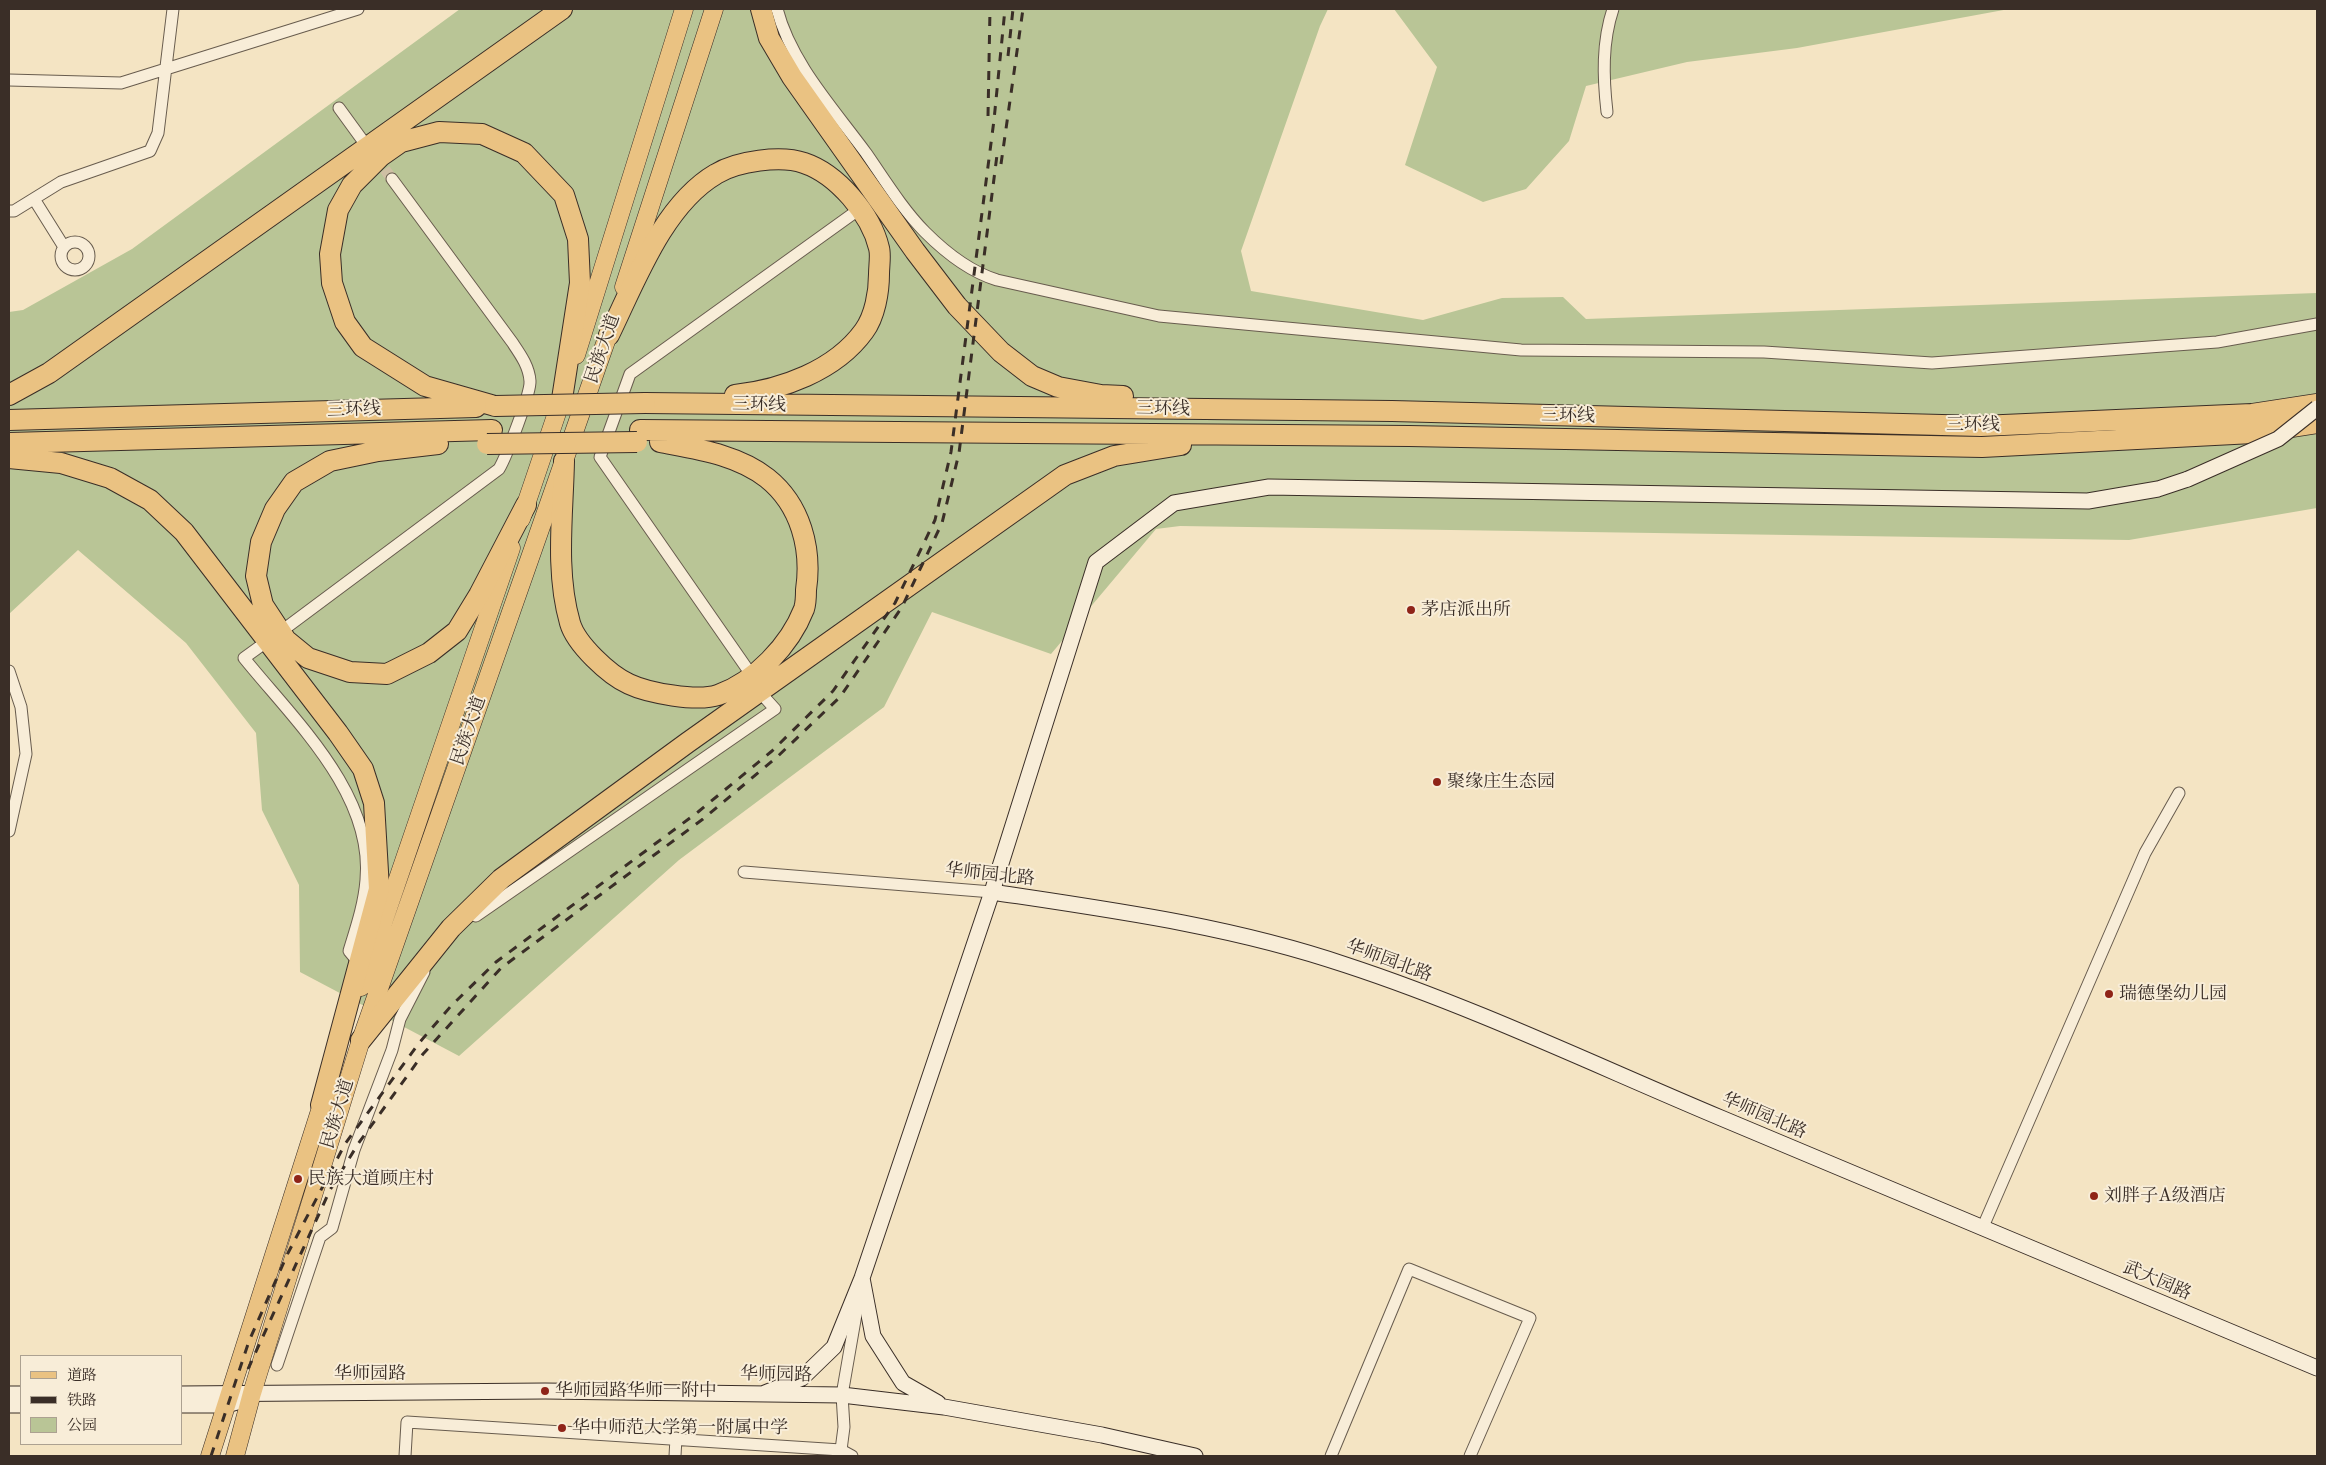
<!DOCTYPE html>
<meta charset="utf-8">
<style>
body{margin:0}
#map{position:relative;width:2326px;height:1465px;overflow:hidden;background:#f4e4c3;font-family:"Old Standard TT","Noto Serif SC",serif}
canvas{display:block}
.frame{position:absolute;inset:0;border:10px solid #3a2e27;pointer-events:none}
.legend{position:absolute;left:20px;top:1355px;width:162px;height:90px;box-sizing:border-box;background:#f8edd8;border:1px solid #aca191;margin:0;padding:6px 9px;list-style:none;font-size:15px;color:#3a2e27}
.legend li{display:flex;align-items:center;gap:10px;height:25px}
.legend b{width:25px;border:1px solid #aca191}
</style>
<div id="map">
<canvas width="2326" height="1465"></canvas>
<div class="frame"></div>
<ul class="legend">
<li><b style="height:6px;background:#eac282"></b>道路</li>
<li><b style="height:6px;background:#3a2e27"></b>铁路</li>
<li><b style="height:14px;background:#b9c596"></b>公园</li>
</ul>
</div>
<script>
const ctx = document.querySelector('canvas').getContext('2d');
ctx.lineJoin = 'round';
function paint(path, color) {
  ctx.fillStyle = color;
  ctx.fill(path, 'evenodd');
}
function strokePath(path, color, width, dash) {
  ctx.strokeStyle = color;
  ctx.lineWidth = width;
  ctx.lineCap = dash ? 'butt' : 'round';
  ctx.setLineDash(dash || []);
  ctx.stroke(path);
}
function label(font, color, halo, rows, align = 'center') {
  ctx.font = font + ' "Old Standard TT","Noto Serif SC",serif';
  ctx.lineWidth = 4;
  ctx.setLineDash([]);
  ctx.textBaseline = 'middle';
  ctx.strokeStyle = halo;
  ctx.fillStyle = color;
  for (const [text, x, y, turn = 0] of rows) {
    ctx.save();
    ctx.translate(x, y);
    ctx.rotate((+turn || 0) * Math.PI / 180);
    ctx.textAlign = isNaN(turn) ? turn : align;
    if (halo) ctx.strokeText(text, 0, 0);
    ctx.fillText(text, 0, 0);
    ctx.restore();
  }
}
paint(new Path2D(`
 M460,9H1328L1320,26L1241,251L1251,291L1423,320L1502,298L1563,297L1586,319L2317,293V508L2129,540L1180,526L1156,529L1051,654L932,612L884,707L679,860L459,1056L300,972L299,885L262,810L256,733L186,643L78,550L9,614V312L23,310L132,249Z
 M1394,9H2009L1797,48L1687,62L1586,86L1569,141L1526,189L1483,202L1405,165L1437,67Z`), '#b9c596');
strokePath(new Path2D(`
 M375,156L392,179`), '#cfc0a4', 11, [11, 5.5]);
const street = new Path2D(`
 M777,9C791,63 833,108 866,153C884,179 903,210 925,232C945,252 971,272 997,280L1159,316L1521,350L1764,352L1932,363L2217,342L2317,324
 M9,80L121,83L358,9
 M339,108L363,141
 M1607,112C1603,77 1602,42 1613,9
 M34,199L64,247
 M9,211H14L61,182L150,151L158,133L173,9
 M61 256a14 14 0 1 1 28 0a14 14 0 1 1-28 0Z
 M287,627L499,469C506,457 531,393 530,381C529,366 520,354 512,342L392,179
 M262,645L244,658C294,720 374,794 366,880C364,905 356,928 349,951L359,963
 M748,670L600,457L630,374L854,213
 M9,671L21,707L26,754L9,831
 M744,872L992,892
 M476,916L775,709L766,699
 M1982,1229L2145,853L2179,793
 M277,1365L320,1237L332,1228L354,1150L392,1050L400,1019L424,972
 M841,1450L844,1427L842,1395L859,1297
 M405,1456L407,1422L841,1450L852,1456
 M675,1456L676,1438
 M1331,1456L1409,1269L1530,1318L1470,1456`);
const secondary = new Path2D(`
 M992,892C1112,910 1231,926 1346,965C1474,1007 1597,1066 1721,1118C1919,1202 2118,1285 2317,1368
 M862,1278L873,1336L903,1383L938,1403
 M765,1393L802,1378L834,1347L862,1278L992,892L1096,562L1174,503L1269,487L2088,501L2158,489L2188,479
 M9,1394H21
 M181,1394L545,1391L842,1395L944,1407L1102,1435L1195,1456
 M9,1405H21
 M181,1405H226L237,1402`);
const primary = new Path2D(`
 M624,287L714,9
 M576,355L684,9
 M521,519L564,392
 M361,987L511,548
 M210,1456L326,1092
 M235,1456L252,1393L361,1040L613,321`);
const highway = new Path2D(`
 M761,9L769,38L792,77L915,251L957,306L1001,352L1032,376L1058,387L1101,395L1123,396
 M609,335C635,282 663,205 716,174C737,161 781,155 804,163C837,174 871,214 879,248C881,255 879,266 879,274C879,292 875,316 864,331C835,371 781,390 735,395
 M9,395L49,373L562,9
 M645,403L1392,411L1981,426L2252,414L2317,404
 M495,406L425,386L363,347L345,322L332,283L330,254L338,210L352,185L381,156L401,142L439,132L482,134L524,153L564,195L578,239L580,283L562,399
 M9,420L476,407
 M640,430L1409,436L1982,447L2253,433L2317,423
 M9,443L492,430
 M438,444L378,451L330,461L294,482L275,509L261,542L256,576L263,605L286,640L308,658L350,672L387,674L429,653L457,631L479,595L526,505
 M9,458L61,463L110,478L150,500L184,532L338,733L363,769L374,803L379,889L321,1105
 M564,461C563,514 555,571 570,623C576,644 609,675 629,684C648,693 697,702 718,695C755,682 790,645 804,609C806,603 806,596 806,590C812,549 801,505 767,478C736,454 696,449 660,442
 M361,1040L451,928L501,879L687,743L1065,475L1114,456L1181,445`);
strokePath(street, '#685c4e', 13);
strokePath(secondary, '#3a2e27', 17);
strokePath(primary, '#3a2e27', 19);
strokePath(highway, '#3a2e27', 22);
strokePath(street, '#f8edd8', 11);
strokePath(secondary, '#f8edd8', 15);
strokePath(primary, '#eac282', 18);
strokePath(highway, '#eac282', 20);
strokePath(new Path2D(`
 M1008,56L1013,9
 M988,116L990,9
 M1001,164L1023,9
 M248,1369L330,1190L358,1144L423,1054L501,968L703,819L777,757L840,697L902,607L942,523L959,453L997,155
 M211,1456L249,1341L288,1253L345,1144L419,1043L451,1006L496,962L698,812L772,751L833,691L895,603L935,520L951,452L994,120L1005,9`), '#3a2e27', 3, [9, 9]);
const secondaryBridge = new Path2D(`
 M2188,479L2278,439L2317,408`);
const highwayBridge = new Path2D(`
 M495,406L645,403
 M487,444L637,442`);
strokePath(secondaryBridge, '#3a2e27', 17, []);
strokePath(highwayBridge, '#3a2e27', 22, []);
strokePath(secondaryBridge, '#f8edd8', 15);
strokePath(highwayBridge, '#eac282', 20);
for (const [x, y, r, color] of [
 [1411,610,5,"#8f2418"],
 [1437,782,5,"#8f2418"],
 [2109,994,5,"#8f2418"],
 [298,1179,5,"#8f2418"],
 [2094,1196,5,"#8f2418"],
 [545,1391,5,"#8f2418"],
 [562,1428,5,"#8f2418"]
]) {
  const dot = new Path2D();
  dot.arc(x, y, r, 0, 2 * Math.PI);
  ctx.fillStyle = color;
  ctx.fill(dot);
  strokePath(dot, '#f8edd8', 2);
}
label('18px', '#3a2e27', '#f8edd8', [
 ["民族大道",603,349,-71],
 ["三环线",759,405,1],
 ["三环线",1163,409,1],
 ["三环线",354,410,-2],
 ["三环线",1568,416,1],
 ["三环线",1973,425],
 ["民族大道",469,731,-71],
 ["华师园北路",990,875,6],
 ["华师园北路",1389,961,20],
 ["民族大道",338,1114,-73],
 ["华师园北路",1764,1116,23],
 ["武大园路",2157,1281,23],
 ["华师园路",370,1374],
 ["华师园路",776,1375,1]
]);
label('18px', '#3a2e27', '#f8edd8', [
 ["茅店派出所",1421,610],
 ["聚缘庄生态园",1447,782],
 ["瑞德堡幼儿园",2119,994],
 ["民族大道顾庄村",308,1179],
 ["刘胖子A级酒店",2104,1196],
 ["华师园路华师一附中",555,1391],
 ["华中师范大学第一附属中学",572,1428]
], 'left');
</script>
